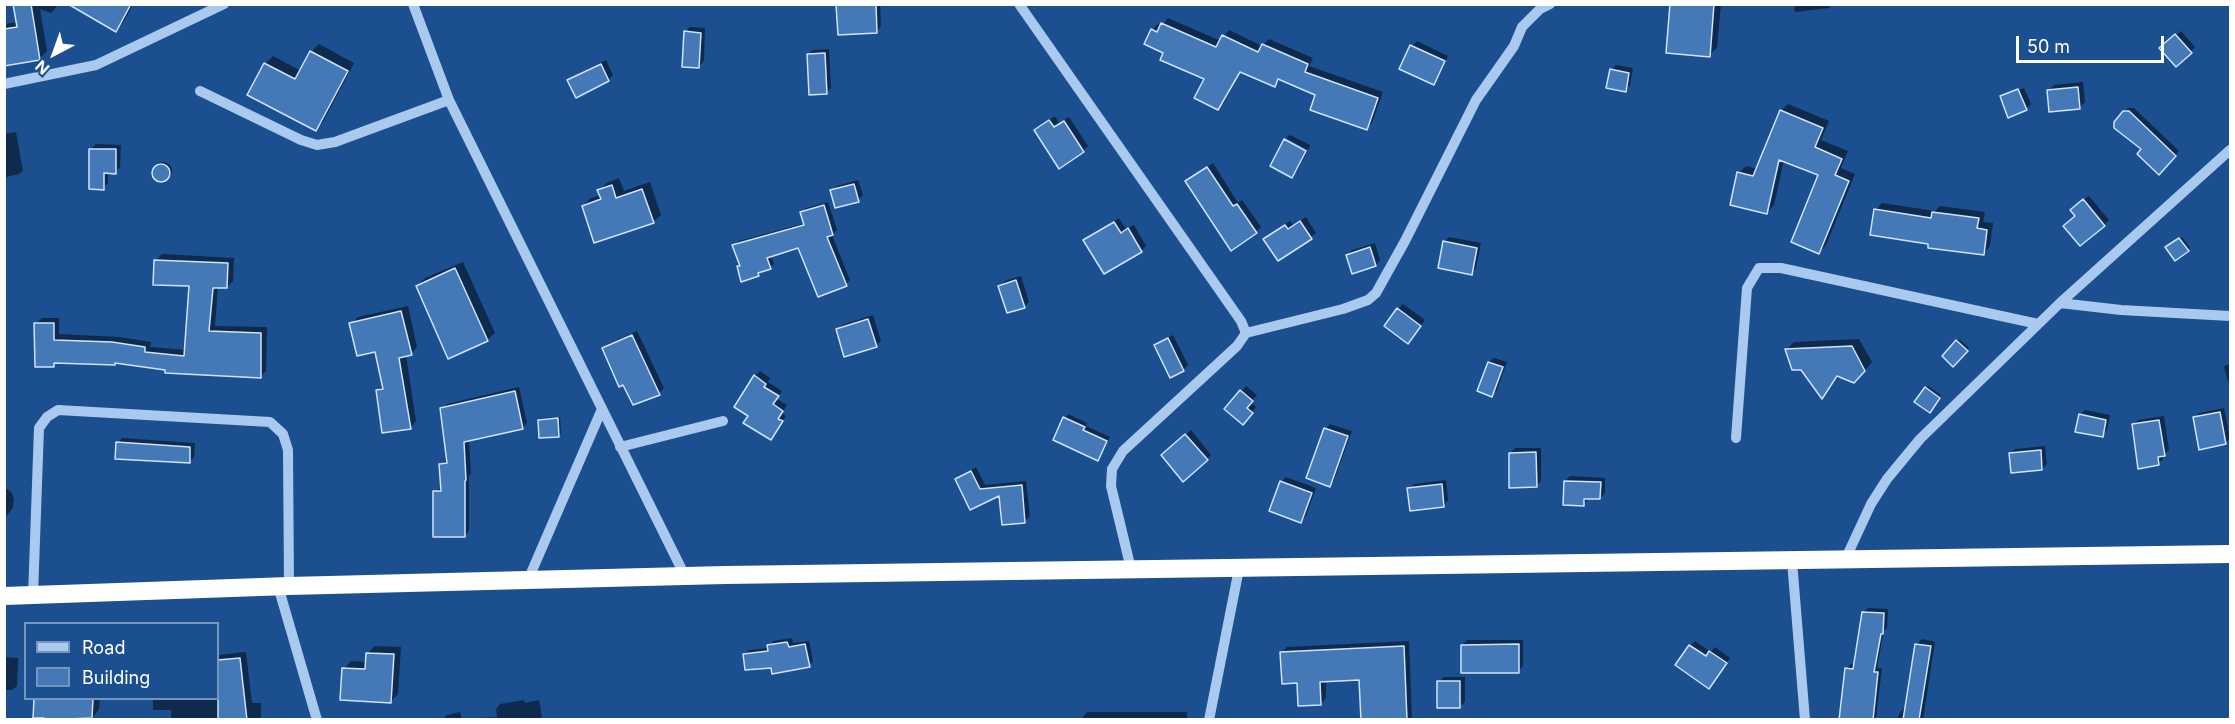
<!DOCTYPE html>
<style>
body{margin:0}
#map{position:relative;width:2235px;height:724px;overflow:hidden;background:#1b4f8f;font-family:Inter,sans-serif}
canvas{display:block}
.frame{position:absolute;inset:0;border:6px solid #fff;pointer-events:none}
.legend{position:absolute;left:24px;top:622px;width:195px;height:78px;box-sizing:border-box;background:#1b4f8f;border:2px solid #7695bc;margin:0;padding:8px 10px;list-style:none;font-size:18px;color:#fff}
.legend li{display:flex;align-items:center;gap:12px;height:30px}
.legend b{width:30px;border:2px solid #7695bc}
.north{position:absolute;left:24px;top:24px;width:60px;height:60px;-webkit-text-stroke:4px #1b4f8f;paint-order:stroke;rotate:221deg;font-size:16px;font-weight:700;line-height:24px;text-align:center;color:#fff}
.north::after{content:'';display:block;margin:auto;width:21px;height:27px;background:#fff;clip-path:polygon(50% 0,100% 100%,50% 72%,0 100%)}
.scale{position:absolute;left:2016px;top:36px;width:148px;height:27px;box-sizing:border-box;border:3px solid #fff;border-top:0;padding-left:8px;font-size:18px;line-height:21px;white-space:nowrap;color:#fff;-webkit-text-stroke:4px #1b4f8f;paint-order:stroke}
</style>
<div id="map">
<canvas width="2235" height="724"></canvas>
<div class="frame"></div>
<ul class="legend">
<li><b style="height:8px;background:#a9c9ee"></b>Road</li>
<li><b style="height:16px;background:#4478b7"></b>Building</li>
</ul>
<div class="north">N</div>
<div class="scale">50 m</div>
</div>
<script>
const ctx = document.querySelector('canvas').getContext('2d');
ctx.lineJoin = 'round';
function paint(path, color) {
  ctx.fillStyle = color;
  ctx.fill(path, 'evenodd');
}
function strokePath(path, color, width, dash) {
  ctx.strokeStyle = color;
  ctx.lineWidth = width;
  ctx.lineCap = dash ? 'butt' : 'round';
  ctx.setLineDash(dash || []);
  ctx.stroke(path);
}
paint(new Path2D(`
 M14,4H59L51,13L40,9L47,51L40,58L4,64V24L18,22Z
 M71,4H133L123,23L116,30Z
 M839,4H880L881,26L877,31Z
 M1672,4H1721L1717,48L1709,55Z
 M1794,4H1833L1829,8L1795,12Z
 M1168,18L1221,41L1229,30L1262,46L1269,39L1313,58L1309,66L1383,92L1372,123L1366,129L1317,94L1280,80L1275,85L1241,71L1224,103L1218,108L1206,78L1165,52L1152,30L1158,24L1162,26Z
 M690,27L705,28L704,61L699,66L685,32Z
 M2181,31L2195,47L2176,65L2166,43Z
 M1417,41L1448,56L1438,78L1433,83L1412,46Z
 M319,44L354,63L323,122L315,130L265,64L273,56L301,71L311,52Z
 M829,49L831,88L826,93L808,55L813,50Z
 M606,60L613,75L608,80H569L574,76Z
 M1616,65L1633,68L1630,85L1625,90L1611,70Z
 M2083,82L2085,102L2080,107L2049,90L2054,85Z
 M2024,88L2031,104L2026,109L2001,97L2005,93V96Z
 M1788,104L1829,121L1821,140L1848,151L1841,168L1855,174L1826,245L1819,252L1820,174L1784,160L1774,205L1767,212L1739,173L1746,166L1758,169L1781,111Z
 M2128,108H2134L2179,151L2159,173L2143,149L2124,112Z
 M1055,116L1059,123L1069,117L1088,146L1083,151L1041,125Z
 M16,132L23,171L19,174L6,177L4,134Z
 M1290,135L1310,145L1308,150L1286,138Z
 M1284,140L1307,152L1297,171L1292,176Z
 M96,144L121,145L120,167L115,172H108V183L103,188L91,149Z
 M154 171a9 9 0 1 1 18 0a9 9 0 1 1-18 0Z
 M1213,163L1238,203L1242,200L1261,227L1256,232L1187,181Z
 M619,178L624,191L650,182L661,215L653,222L583,206L591,198L601,195L599,190L607,183Z
 M858,180L863,195L858,200L832,191L837,186Z
 M2089,196L2109,220L2104,225L2077,216V205Z
 M828,202L837,230L832,235L850,280L846,284L799,246L771,255L774,264L758,275L739,267L741,265L734,245L739,241L805,223L802,212L806,208Z
 M1882,203L1935,211L1940,206L1985,212L1983,222L1993,223L1990,246L1984,253L1930,243L1876,210Z
 M1306,217L1316,233L1279,259L1270,234L1290,221L1293,225Z
 M1119,218L1126,229L1134,225L1146,246L1141,251L1085,240Z
 M1449,237L1481,243L1476,268L1471,273L1444,242Z
 M2182,237L2190,248L2188,250L2169,246Z
 M1375,243L1380,260L1376,265L1347,255L1352,250Z
 M162,254L234,258L233,281L227,287L218,286L215,326L267,327L266,371L260,377L167,369L116,361L57,362L54,365L36,324L42,318H59V334L119,337L151,342L150,347L186,350L191,285L156,260Z
 M463,262L495,333L487,340L417,286L425,278Z
 M1021,276L1029,302L1024,307L1000,286L1005,281Z
 M1403,304L1425,320L1412,337L1398,309Z
 M408,306L417,347L411,354L406,355L416,421L410,428L377,391L384,384L376,351L351,324L358,317Z
 M873,315L881,341L876,345L837,330L842,325Z
 M637,331L664,388L659,393L634,403L603,349L608,344Z
 M1173,335L1188,365L1183,370L1156,345Z
 M1859,339L1872,362L1862,374L1839,376L1822,397L1786,350L1794,342Z
 M1959,339L1969,348L1953,364L1944,356Z
 M1494,358L1507,362L1497,390L1492,395L1489,362Z
 M2226,365H2230V384L2229,385L2224,367Z
 M760,371L770,378L768,382L782,391L777,399L787,405L782,413L786,416L770,439L755,376Z
 M1246,386L1257,395L1251,402L1256,407L1247,418L1227,409Z
 M1928,386L1941,395L1932,409L1926,388Z
 M519,387L527,423L522,428L469,440L471,474L469,476V531L464,536L435,492L442,487L441,464L448,459L442,409L447,404Z
 M2224,408L2230,438L2226,443L2195,418L2199,413Z
 M2085,410L2110,415L2107,430L2102,435L2080,415Z
 M1068,414L1087,423L1086,426L1110,437L1097,460L1055,439Z
 M2164,416L2169,450L2163,455V459L2158,464L2133,425L2138,420Z
 M560,417L561,433L559,435L539,420L541,418Z
 M1330,424L1352,431L1334,480L1329,485L1326,429Z
 M1191,430L1211,455L1207,459L1168,451Z
 M122,438L195,443L194,457L189,462L118,443Z
 M2045,446L2047,464L2042,469L2010,454L2015,449Z
 M1515,448H1541V481L1536,486L1510,453Z
 M976,467L985,485L1026,481L1030,516L1025,521L1000,493L971,508L957,479Z
 M1570,476L1605,478V493L1600,498L1589,497L1584,505L1565,481Z
 M1286,477L1316,488L1306,516L1301,521L1281,482Z
 M1446,480L1448,500L1444,505L1409,489L1414,484Z
 M4,487L12,493L14,500L13,508L4,519Z
 M1868,608L1888,609L1887,628L1884,630L1877,668H1882L1876,718L1874,720H1850L1846,669L1851,664L1856,665L1863,612Z
 M792,638L793,643L809,641L813,661L809,666L745,654L749,650L769,648L773,641Z
 M1922,639L1935,642L1923,720H1898L1899,714L1903,709L1906,710L1917,644Z
 M1467,640H1523V666L1518,671L1462,645Z
 M1409,641L1412,720H1362L1361,678L1326,680V698L1321,704L1281,653L1287,647Z
 M1695,641L1711,652L1715,647L1730,658L1709,687L1690,646Z
 M375,646L401,647L398,694L391,701L344,669L351,661L367,662V654Z
 M246,652L252,703H261V720H171V710H153V698H218V655Z
 M4,657L18,658L17,686L12,690H4Z
 M1444,677H1465V702L1460,706L1439,682Z
 M35,698H100L99,709L91,720H45V716H35Z
 M524,700L525,703L539,700L542,717L539,720H443L447,715L460,712L462,719L497,717L496,709L500,704Z
 M1087,712H1187V720H1081Z`), '#0007');
const building = new Path2D(`
 M13,4H31L40,60L4,66V29L17,27Z
 M68,4H131L116,32Z
 M844,4H876L877,33L838,35L836,5Z
 M1670,4H1714L1710,57L1666,53Z
 M1161,23L1216,47L1222,35L1258,52L1262,44L1308,64L1305,72L1378,98L1367,130L1310,110L1315,95L1278,79L1275,87L1240,72L1218,110L1194,98L1204,79L1160,60L1163,53L1144,44L1151,29L1157,32Z
 M684,31L701,33L699,68L682,67Z
 M2175,34L2192,53L2176,67L2159,48Z
 M1410,45L1445,61L1434,85L1399,69Z
 M310,51L348,71L316,131L247,95L264,63L295,79Z
 M825,53L827,94L809,95L807,54Z
 M601,64L609,81L576,98L567,80Z
 M1610,69L1629,73L1626,92L1606,88Z
 M2078,87L2080,109L2049,112L2047,90Z
 M2018,89L2027,110L2008,118L2000,96Z
 M1780,110L1823,128L1815,147L1842,159L1835,175L1849,181L1819,254L1791,242L1818,175L1779,160L1767,214L1730,205L1737,172L1753,176Z
 M2123,111H2129L2176,156L2159,175L2137,154L2141,149L2114,128V122Z
 M1049,120L1054,127L1064,121L1084,152L1059,169L1034,130Z
 M1284,139L1306,151L1292,178L1270,166Z
 M89,149H116V174L104,173V190L89,189Z
 M152 173a9 9 0 1 1 18 0a9 9 0 1 1-18 0Z
 M1207,167L1233,206L1237,204L1257,233L1231,251L1185,181Z
 M854,184L859,202L835,208L830,190Z
 M612,185L616,198L642,189L654,223L594,243L582,206L601,199L597,190Z
 M2083,199L2105,226L2080,246L2063,226L2075,216L2070,210Z
 M824,205L833,235L827,237L847,286L818,297L798,248L767,258L771,269L758,273L759,276L741,282L737,266H740L732,245L804,225L800,212Z
 M1874,209L1931,218L1932,212L1979,218L1977,228L1987,230L1984,255L1928,248V244L1870,235Z
 M1300,221L1312,239L1278,261L1263,239L1285,225L1288,229Z
 M1114,222L1121,233L1128,228L1142,252L1104,274L1083,240Z
 M2179,238L2189,251L2175,261L2165,247Z
 M1443,241L1477,248L1472,275L1438,268Z
 M1370,247L1376,266L1352,274L1346,255Z
 M154,260L228,263L227,288H213L209,331L261,333V378L165,373V370L115,363V365L54,363V367H35L34,323H54V340L112,342L145,347V352L184,356L189,286L153,285Z
 M455,268L488,341L448,359L416,286Z
 M1016,280L1025,308L1007,313L998,286Z
 M1397,308L1421,326L1408,344L1384,326Z
 M401,311L412,355L399,358L411,429L382,433L376,390L383,389L375,352L357,356L349,323Z
 M868,319L877,347L844,357L836,329Z
 M632,335L660,395L633,405L623,385L619,387L602,348Z
 M1168,338L1184,371L1170,378L1154,345Z
 M1956,340L1968,351L1953,367L1942,356Z
 M1852,346L1865,371L1854,383L1837,376L1822,399L1801,370H1792L1785,349Z
 M1488,362L1503,367L1492,397L1477,391Z
 M754,375L766,384L764,387L779,396L773,404L783,411L778,419L783,421L771,440L743,423L748,416L734,407Z
 M1925,387L1940,398L1930,413L1914,402Z
 M1240,390L1253,401L1247,408L1253,413L1243,425L1224,409Z
 M515,391L523,429L464,442L466,480L465,481V537H433V491H441L439,464L447,463L440,408Z
 M2220,412L2226,444L2199,450L2193,417Z
 M2079,414L2106,420L2103,437L2075,432Z
 M1063,417L1085,427L1083,430L1107,441L1098,461L1053,440Z
 M558,418L559,437L539,438L538,420Z
 M2159,420L2165,456L2158,457L2159,465L2138,469L2132,424Z
 M1324,428L1348,436L1330,487L1306,478Z
 M1185,434L1208,460L1183,482L1161,455Z
 M116,442L190,447V463L115,459Z
 M2041,450L2042,470L2011,473L2009,453Z
 M1536,452L1537,487L1509,488V453Z
 M971,471L980,489L1022,485L1025,523L1002,525L999,496L970,510L955,479Z
 M1280,481L1312,493L1301,523L1269,511Z
 M1564,481L1601,482L1600,499H1584V506L1563,505Z
 M1442,484L1444,507L1410,511L1407,488Z
 M1862,612L1884,613L1883,634H1881L1874,672H1878L1873,720H1839L1845,668L1853,669Z
 M787,642L789,647L805,644L810,667L772,674L771,668L745,670L743,654L768,651L767,645Z
 M1519,644V673H1461V645Z
 M1915,644L1931,646L1919,720H1903Z
 M1689,645L1706,656L1709,651L1727,663L1709,689L1675,665Z
 M1404,646L1407,720H1361L1359,680L1320,682L1321,705L1298,706L1297,683L1282,684L1280,652Z
 M366,653L394,654L391,703L340,700L342,668L365,669Z
 M240,658L247,720H218V660Z
 M1437,681H1460V708H1437Z
 M34,699H93L92,718L44,720V718H33Z`);
paint(building, '#4478b7');
strokePath(building, '#cfe3fa', 1.5);
strokePath(new Path2D(`
 M413,4L449,100L685,576
 M1019,4L1241,321L1246,333L1237,346L1123,451L1112,469L1111,486L1131,569
 M4,84L96,65L224,4
 M200,91L301,140L317,145L335,142L449,100
 M2060,303L2121,310L2230,316
 M1246,333L1343,309L1368,300L1376,293L1405,241L1476,100L1514,46L1522,27L1540,9L1550,4
 M1736,438L1747,288L1759,268H1781L2038,324
 M620,447L723,421
 M1845,560L1871,504L1887,479L1920,439L2060,303L2230,150
 M1792,561L1805,720
 M528,580L602,409
 M278,586L317,720
 M33,596L39,428L47,417L58,410L270,422L283,434L288,450L289,586
 M1209,720L1239,569`), '#a9c9ee', 10);
strokePath(new Path2D(`
 M4,596L289,586L725,575L2230,554`), '#fff', 18);
</script>
